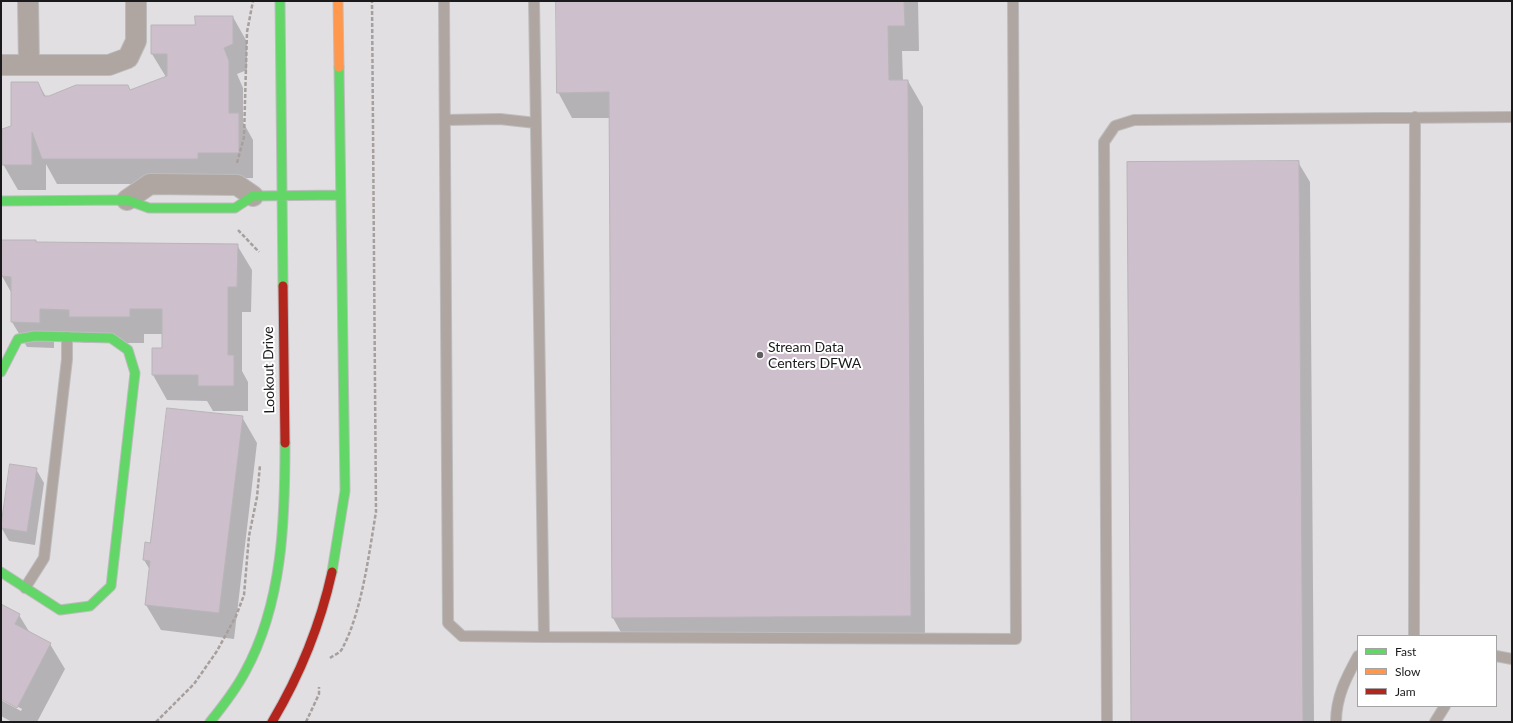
<!DOCTYPE html>
<style>
body{margin:0}
#map{position:relative;width:1513px;height:723px;overflow:hidden;background:#e1dfe2;font-family:Lato,sans-serif}
canvas{display:block}
.frame{position:absolute;inset:0;border:2px solid #1a191b;pointer-events:none}
.legend{position:absolute;left:1357px;top:635px;width:140px;height:72px;box-sizing:border-box;background:#fff;border:1px solid #a3a3a4;margin:0;padding:5px 7px;list-style:none;font-size:12px;color:#1a191b}
.legend li{display:flex;align-items:center;gap:8px;height:20px}
.legend b{width:20px;border:1px solid #a3a3a4}
</style>
<div id="map">
<canvas width="1513" height="723"></canvas>
<div class="frame"></div>
<ul class="legend">
<li><b style="height:5px;background:#63d668"></b>Fast</li>
<li><b style="height:5px;background:#ff974d"></b>Slow</li>
<li><b style="height:5px;background:#b3261e"></b>Jam</li>
</ul>
</div>
<script>
const ctx = document.querySelector('canvas').getContext('2d');
ctx.lineJoin = 'round';
function paint(path, color) {
  ctx.fillStyle = color;
  ctx.fill(path, 'evenodd');
}
function strokePath(path, color, width, dash) {
  ctx.strokeStyle = color;
  ctx.lineWidth = width;
  ctx.lineCap = dash ? 'butt' : 'round';
  ctx.setLineDash(dash || []);
  ctx.stroke(path);
}
function label(font, color, halo, rows, align = 'center') {
  ctx.font = font + ' Lato,sans-serif';
  ctx.lineWidth = 4;
  ctx.setLineDash([]);
  ctx.textBaseline = 'middle';
  ctx.strokeStyle = halo;
  ctx.fillStyle = color;
  for (const [text, x, y, turn = 0] of rows) {
    ctx.save();
    ctx.translate(x, y);
    ctx.rotate((+turn || 0) * Math.PI / 180);
    ctx.textAlign = isNaN(turn) ? turn : align;
    if (halo) ctx.strokeText(text, 0, 0);
    ctx.fillText(text, 0, 0);
    ctx.restore();
  }
}
paint(new Path2D(`
 M557,1H918L919,51H902L903,81H908L923,107L925,642L627,643L613,618L610,118H572L558,92Z
 M233,17L247,42V70L237,74L243,88V122L253,140V178H212V184H57L46,164V190H18L3,164L12,126L38,83L46,97L130,91L166,77L152,54V26H196Z
 M1298,162L1310,182L1314,722H1132Z
 M36,243L237,245L252,270L251,312H242V371L248,382V411H213L207,401L167,400L153,375L163,349V334H144V343H84L54,335V348L27,347L12,322V294L2,276Z
 M242,417L257,443L234,639L161,630L146,605L150,570L144,560L151,544Z
 M11,465L36,469L44,483L35,545L9,541L1,527Z
 M1,605L19,615L30,633L50,644L65,669L37,722H12L1,716V700L21,711L22,709L1,698Z`), '#0003');
const building = new Path2D(`
 M556,1H904L905,26H888L889,80H908L911,616L612,618L609,92L557,93Z
 M195,16H233V44L224,48L229,61V113H239V153H198V159H42L32,132V165H2V129L11,126V82H38L44,96H49L76,85H128L130,90L167,76V54H151V25H195Z
 M1299,161L1303,722H1131L1127,162Z
 M1,240H36V242L238,244L237,287H228V355H234V386H198V375H152V348H162V309H130V317H69V310L40,309V323L11,322V277L1,276Z
 M167,408L243,416L219,613L145,605L150,561L143,560L145,542L150,543Z
 M10,464L37,468L27,532L1,528Z
 M1,604L20,614L15,624L51,643L17,708L1,699Z`);
paint(building, '#cdbfcc');
strokePath(building, '#b7b5b8', 1);
const lane = new Path2D(`
 M444,1L448,623L462,636L544,637
 M534,1L544,637L1016,639L1013,1
 M445,120L500,119L536,123
 M25,588L44,558L67,359V337
 M1414,636L1415,117
 M1496,656L1512,659
 M1107,722L1104,142L1115,126L1134,120L1512,117
 M1336,722C1336,697 1346,678 1358,656
 M1435,722L1445,706`);
const street = new Path2D(`
 M28,1L29,65
 M1,65H109L128,58L136,41V1
 M127,200L150,184L237,185L253,196`);
const fast = new Path2D(`
 M280,1L283,286
 M1,201L127,200L149,208H235L253,196L340,195
 M1,372L18,339L35,336L111,338L128,350L135,373L111,586L90,606L60,610L1,572
 M332,572L345,491L339,67
 M210,722C223,706 235,691 245,672C283,603 285,519 285,443`);
const slow = new Path2D(`
 M338,1L339,67`);
const jam = new Path2D(`
 M283,286L285,443
 M272,722C300,675 320,626 332,572`);
strokePath(lane, '#bdbcbd', 12);
strokePath(street, '#bdbcbd', 22);
strokePath(fast, '#bdbcbd', 11);
strokePath(slow, '#bdbcbd', 11);
strokePath(jam, '#bdbcbd', 11);
strokePath(new Path2D(`
 M237,163L244,137L247,32L253,1
 M238,230L259,252
 M330,658C334,655 340,653 342,649C362,612 369,553 376,512L372,1
 M156,722L194,684L217,651L236,616L244,595L249,536L257,497L260,465
 M306,722L319,694V687`), '#a69f9d', 2.5, [4, 2]);
strokePath(lane, '#afa5a1', 10);
strokePath(street, '#afa5a1', 20);
strokePath(fast, '#63d668', 9);
strokePath(slow, '#ff974d', 9);
strokePath(jam, '#b3261e', 9);
for (const [x, y, r, color] of [
 [760,355,4,"#605e61"]
]) {
  const dot = new Path2D();
  dot.arc(x, y, r, 0, 2 * Math.PI);
  ctx.fillStyle = color;
  ctx.fill(dot);
  strokePath(dot, '#fff', 1.5);
}
label('14px', '#1a191b', '#fff', [
 ["Stream Data",768,347],
 ["Centers DFWA",768,363]
], 'left');
label('14px', '#1a191b', '#fff', [
 ["Lookout Drive",269,370,-91]
]);
</script>
